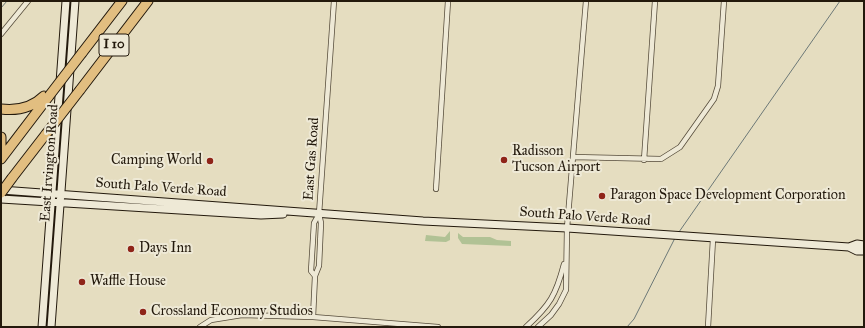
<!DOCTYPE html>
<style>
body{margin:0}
#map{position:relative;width:865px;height:328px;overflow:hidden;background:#e5ddc0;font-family:"IM FELL Great Primer",serif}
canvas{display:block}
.frame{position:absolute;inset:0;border:2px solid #23190c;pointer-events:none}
</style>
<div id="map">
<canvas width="865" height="328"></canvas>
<div class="frame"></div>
</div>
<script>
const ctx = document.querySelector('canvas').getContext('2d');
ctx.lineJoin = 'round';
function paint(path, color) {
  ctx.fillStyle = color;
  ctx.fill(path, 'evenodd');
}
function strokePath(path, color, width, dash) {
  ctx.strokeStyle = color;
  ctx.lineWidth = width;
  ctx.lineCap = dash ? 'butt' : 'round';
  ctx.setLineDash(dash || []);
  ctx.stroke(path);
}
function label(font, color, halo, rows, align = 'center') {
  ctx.font = font + ' "IM FELL Great Primer",serif';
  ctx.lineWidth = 4;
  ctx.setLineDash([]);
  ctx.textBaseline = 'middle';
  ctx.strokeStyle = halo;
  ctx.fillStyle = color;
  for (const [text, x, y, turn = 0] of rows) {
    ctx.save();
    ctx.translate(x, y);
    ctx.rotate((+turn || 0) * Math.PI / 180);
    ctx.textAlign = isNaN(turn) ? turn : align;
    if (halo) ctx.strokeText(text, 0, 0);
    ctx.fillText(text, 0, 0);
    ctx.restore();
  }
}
paint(new Path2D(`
 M450,231V240L446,242L425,241L426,235L445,237Z
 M458,233L463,237H490L497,240L511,241V246L462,244L458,238Z`), '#b1c295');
strokePath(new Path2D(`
 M1,8L7,1
 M679,232L840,1
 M627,327L634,319L675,238`), '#6c7877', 1);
const minor = new Path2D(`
 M1,34L28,1
 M573,157L661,159L680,147L714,99L718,86L724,1
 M644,160L655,1
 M436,189L448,1
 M315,276L311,271L314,223L319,214
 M313,317L315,276L319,266L321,223L319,214L334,1
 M200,327L211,320L242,315L313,317L438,327
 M526,327C550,305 556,295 564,264
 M538,327L551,315L559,304L566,290L567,228L586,1
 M708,327L713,239`);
const secondary = new Path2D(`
 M1,190L423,221L567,228L849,247L857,251H864
 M1,199L261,215L283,214
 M849,247L857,244L864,245
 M42,327L66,1
 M51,327L75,1`);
const motorway = new Path2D(`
 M82,53L122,1
 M80,90L148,1
 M1,109C18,111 32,108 44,96
 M1,137V146
 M1,159L49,96
 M12,178L46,134`);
strokePath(minor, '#544a39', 6);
strokePath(secondary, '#23190c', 9);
strokePath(motorway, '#23190c', 11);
strokePath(minor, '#eee9d6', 4.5);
strokePath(secondary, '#eee9d6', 7);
strokePath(motorway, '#e2be80', 9);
const motorwayBridge = new Path2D(`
 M49,96L82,53
 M46,134L80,90
 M1,193L12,178`);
strokePath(motorwayBridge, '#23190c', 11, []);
strokePath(motorwayBridge, '#e2be80', 9);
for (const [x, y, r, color] of [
 [504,160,4,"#8f2418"],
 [210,161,4,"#8f2418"],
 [602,196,4,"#8f2418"],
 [131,249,4,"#8f2418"],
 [82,282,4,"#8f2418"],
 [143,312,4,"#8f2418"]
]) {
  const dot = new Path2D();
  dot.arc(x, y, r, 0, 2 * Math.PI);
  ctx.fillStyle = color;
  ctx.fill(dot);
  strokePath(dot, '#eee9d6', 1.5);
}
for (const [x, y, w] of [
 [114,45,30]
]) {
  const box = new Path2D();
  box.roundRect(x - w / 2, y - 11, w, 22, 3);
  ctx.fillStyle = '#eee9d6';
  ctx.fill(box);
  strokePath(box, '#23190c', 1);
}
label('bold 13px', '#23190c', null, [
 ["I 10",114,45]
]);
label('14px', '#23190c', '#eee9d6', [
 ["Radisson",512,152],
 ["Tucson Airport",512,168],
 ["Camping World",202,161,"right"],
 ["Paragon Space Development Corporation",610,196],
 ["Days Inn",139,249],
 ["Waffle House",90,282],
 ["Crossland Economy Studios",151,312]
], 'left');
label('14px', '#23190c', '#eee9d6', [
 ["East Gas Road",312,159,-86],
 ["East Irvington Road",50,163,-86],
 ["South Palo Verde Road",161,188,4],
 ["South Palo Verde Road",585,217,4]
]);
</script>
